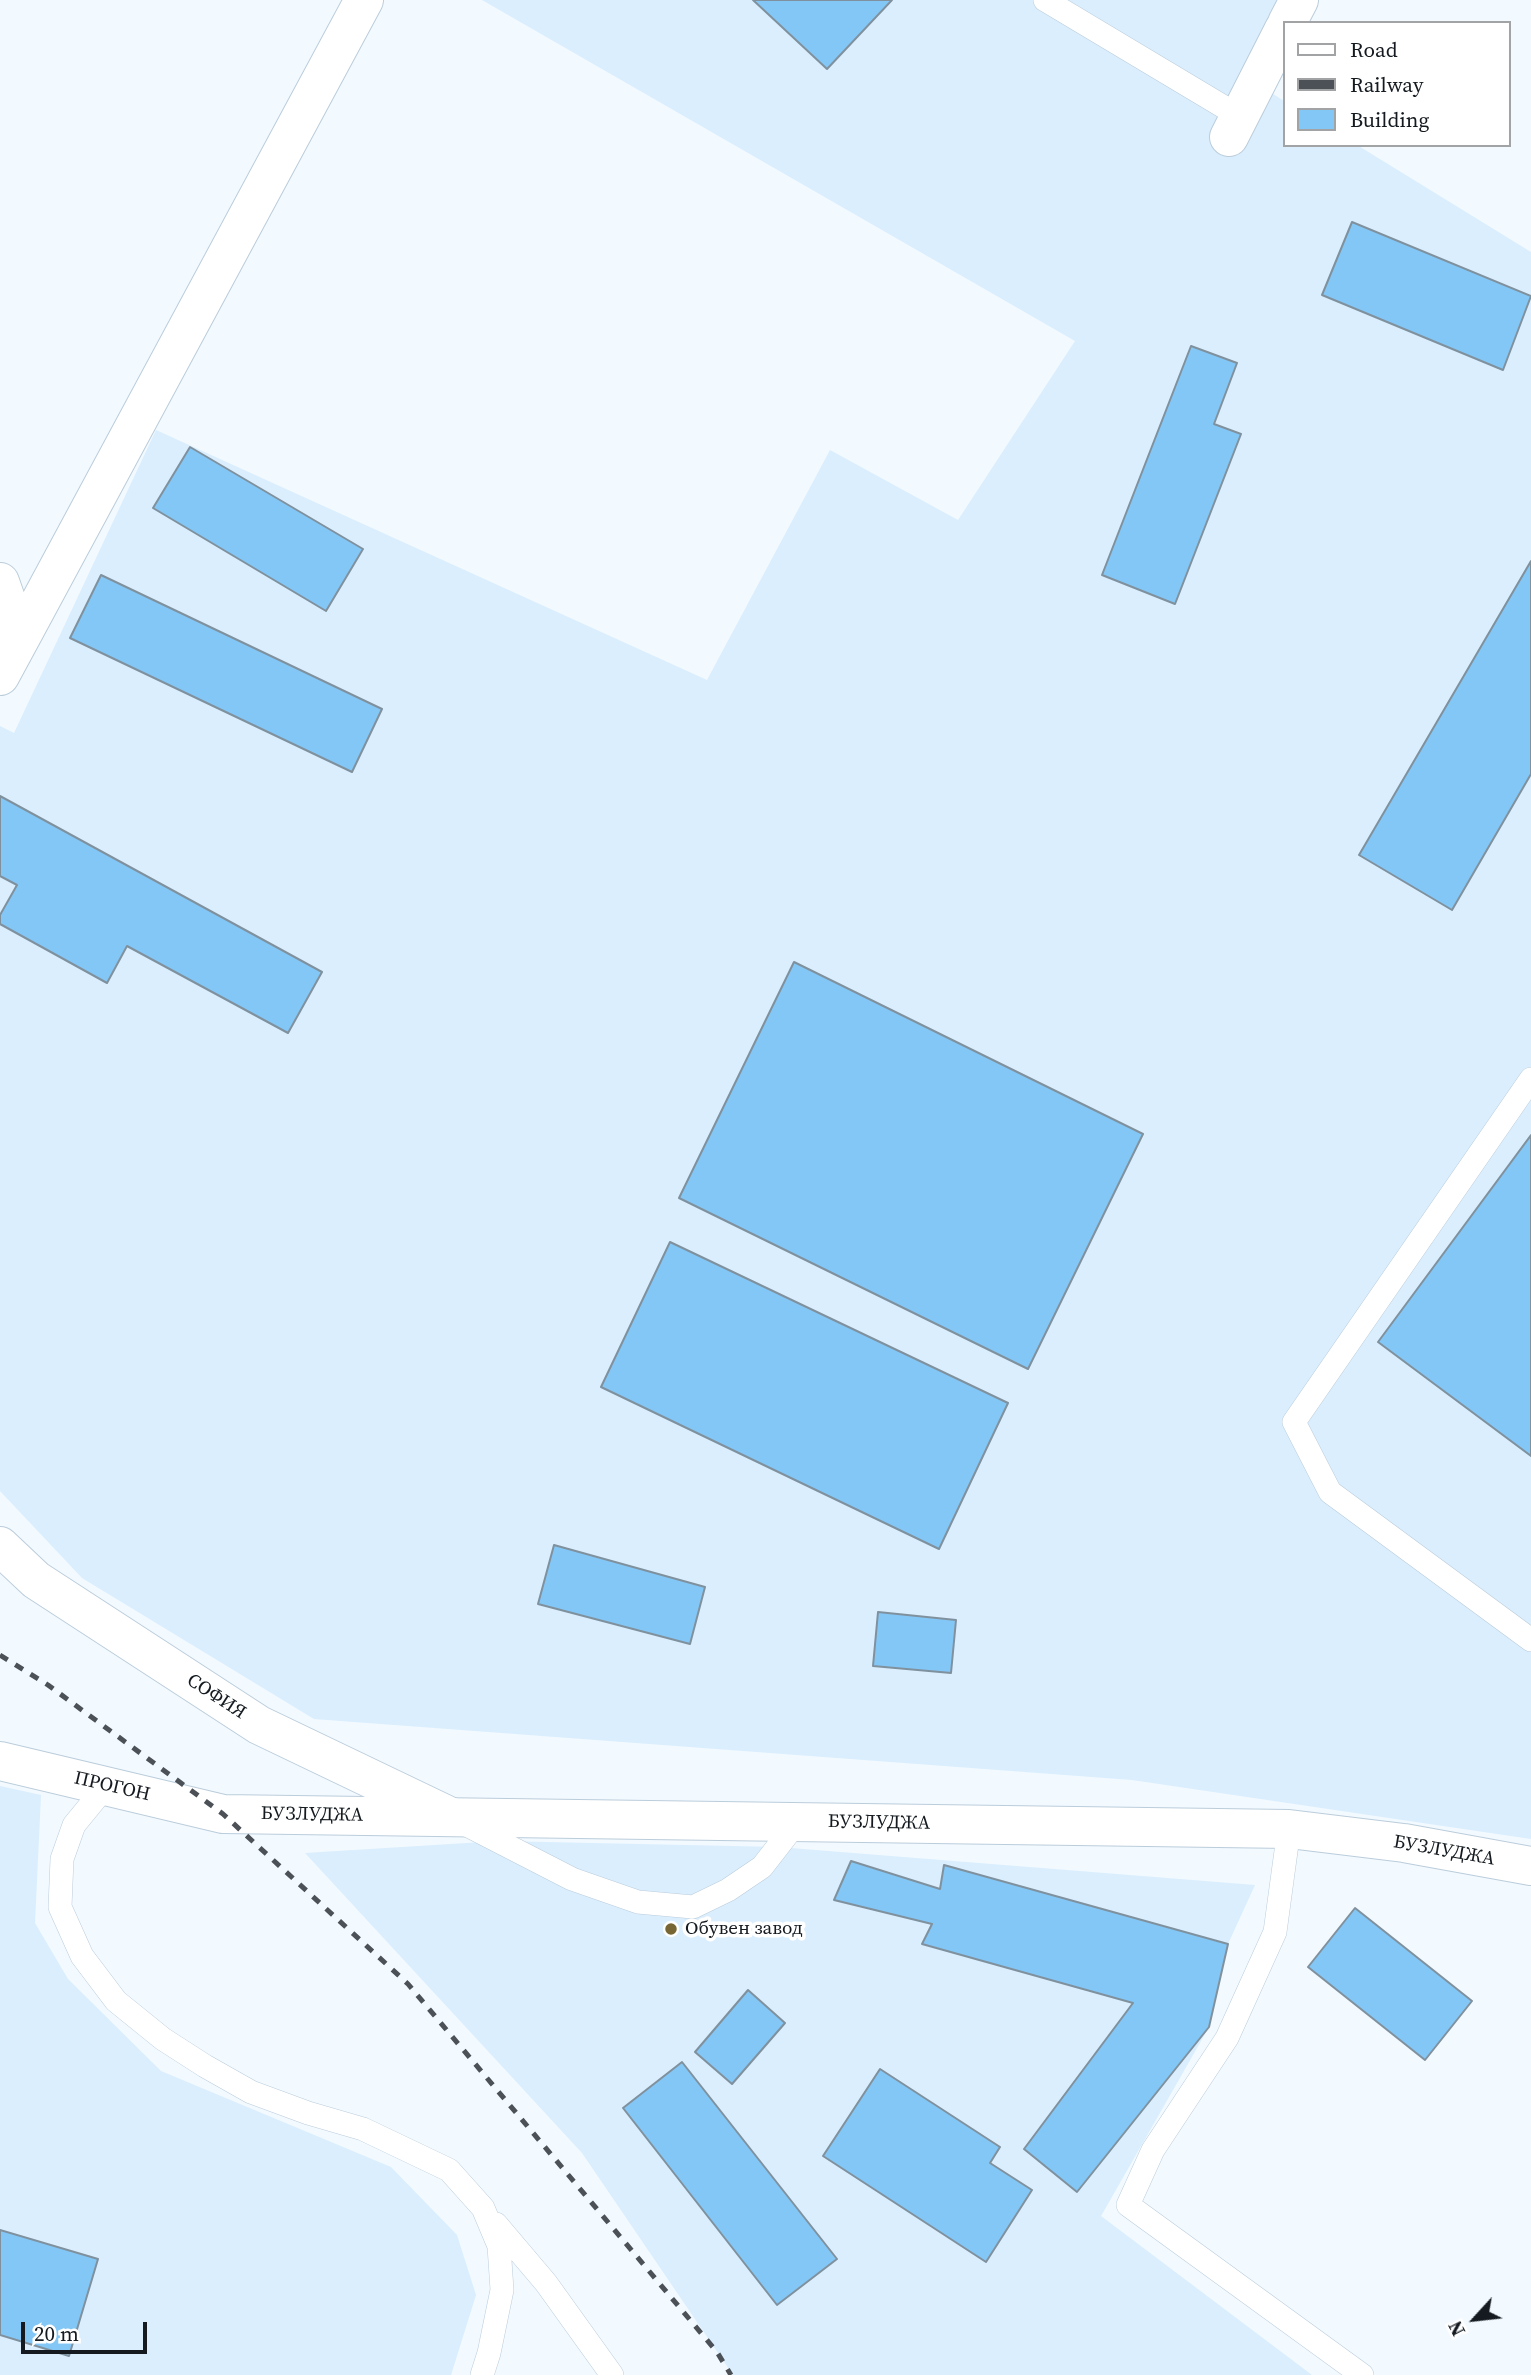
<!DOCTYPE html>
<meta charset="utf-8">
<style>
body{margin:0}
#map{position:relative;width:1531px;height:2375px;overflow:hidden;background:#f2f9ff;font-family:"Source Serif 4",serif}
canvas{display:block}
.legend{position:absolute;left:1283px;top:21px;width:228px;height:126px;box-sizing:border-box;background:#fff;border:2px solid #a1a3a5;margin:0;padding:9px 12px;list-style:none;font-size:21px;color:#141a1f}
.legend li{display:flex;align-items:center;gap:14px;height:35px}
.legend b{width:35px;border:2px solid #a1a3a5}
.north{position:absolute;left:1440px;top:2284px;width:70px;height:70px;-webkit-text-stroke:5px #fff;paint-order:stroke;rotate:243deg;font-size:19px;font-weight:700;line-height:28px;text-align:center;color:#141a1f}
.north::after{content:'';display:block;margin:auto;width:24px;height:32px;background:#141a1f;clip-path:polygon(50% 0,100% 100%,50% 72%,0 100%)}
.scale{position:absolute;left:21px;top:2322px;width:126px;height:32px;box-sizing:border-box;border:4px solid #141a1f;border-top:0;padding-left:9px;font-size:21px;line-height:24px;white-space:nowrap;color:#141a1f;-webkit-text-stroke:5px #fff;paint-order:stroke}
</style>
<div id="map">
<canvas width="1531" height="2375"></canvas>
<ul class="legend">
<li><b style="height:9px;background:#fff"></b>Road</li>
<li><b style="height:9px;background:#4b5157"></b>Railway</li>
<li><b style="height:19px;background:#83c7f7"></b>Building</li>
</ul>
<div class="north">N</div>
<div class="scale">20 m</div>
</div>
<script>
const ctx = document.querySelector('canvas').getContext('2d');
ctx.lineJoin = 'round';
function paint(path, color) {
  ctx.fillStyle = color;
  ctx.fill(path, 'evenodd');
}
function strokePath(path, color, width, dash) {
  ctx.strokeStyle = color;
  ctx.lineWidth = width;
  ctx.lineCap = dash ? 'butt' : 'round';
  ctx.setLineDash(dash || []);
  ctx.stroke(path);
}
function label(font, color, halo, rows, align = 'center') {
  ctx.font = font + ' "Source Serif 4",serif';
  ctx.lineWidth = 7;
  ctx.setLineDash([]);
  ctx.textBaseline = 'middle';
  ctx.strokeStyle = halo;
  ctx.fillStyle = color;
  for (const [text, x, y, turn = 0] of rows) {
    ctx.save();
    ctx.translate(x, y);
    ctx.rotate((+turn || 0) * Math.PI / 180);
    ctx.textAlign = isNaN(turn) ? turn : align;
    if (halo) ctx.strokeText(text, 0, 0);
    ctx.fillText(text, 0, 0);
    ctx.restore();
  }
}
paint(new Path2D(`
 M482,0H1299L1256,83L1284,101V145H1357L1531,252V1839L1132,1780L314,1719L82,1578L0,1491V726L14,733L156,430L707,680L830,450L958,520L1075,341Z
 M0,1786L41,1795L35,1923L68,1979L161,2071L391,2167L457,2235L476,2295L451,2375H0Z
 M499,1841L778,1847L1255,1885L1228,1944L1209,2027L1101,2216L1312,2375H733L582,2153L305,1853Z`), '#daeefe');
const building = new Path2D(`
 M753,0H892L827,69Z
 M1352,222L1531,296L1503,370L1322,295Z
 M1191,346L1237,363L1214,424L1241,434L1175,604L1102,575Z
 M190,447L363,549L326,611L153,508Z
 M1531,561V774L1452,910L1359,855Z
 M101,575L382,709L352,772L70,638Z
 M0,796L322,972L288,1033L127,946L107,983L0,924V915L17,885L0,876Z
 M794,962L1143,1134L1028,1369L679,1198Z
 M1531,1135V1456L1378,1342Z
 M670,1242L1008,1403L939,1549L601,1387Z
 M554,1545L705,1587L690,1644L538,1604Z
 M878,1612L956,1620L951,1673L873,1666Z
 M851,1861L940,1889L944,1865L1228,1944L1209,2027L1077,2192L1024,2149L1133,2003L922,1944L932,1924L834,1900Z
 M1355,1908L1472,2001L1425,2060L1308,1967Z
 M748,1990L785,2023L732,2084L695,2052Z
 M682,2062L837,2259L777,2305L623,2108Z
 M880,2069L1000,2147L990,2163L1032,2190L986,2262L823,2156Z
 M0,2230L98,2259L69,2356L0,2335Z`);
paint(building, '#83c7f7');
strokePath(building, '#80919e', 2);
const service = new Path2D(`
 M1045,0L1239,116
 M1531,1079L1294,1422L1330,1492L1531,1640
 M106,1786L74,1825L62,1859L60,1907L82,1956L116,2001L163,2039L205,2066L251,2092L308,2113L363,2129L449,2170L483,2208L499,2246L502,2290L489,2353L482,2375
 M463,1823L572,1879L638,1902L693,1907L728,1890L762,1867L797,1822
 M1289,1829L1275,1932L1227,2038L1153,2150L1128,2205L1362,2375
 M496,2224L546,2283L612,2375`);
const minor = new Path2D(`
 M1287,23L1299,0
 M1229,137L1284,29
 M0,582L20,639L364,0
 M0,676L20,639
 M0,1546L36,1580L259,1725L451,1817`);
const tertiary = new Path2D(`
 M0,1761L223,1814L1289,1829L1404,1843L1531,1866`);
strokePath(service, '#bbcddb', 24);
strokePath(minor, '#bbcddb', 40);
strokePath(tertiary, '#bbcddb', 40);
strokePath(service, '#fff', 23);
strokePath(minor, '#fff', 38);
strokePath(tertiary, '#fff', 38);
strokePath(new Path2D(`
 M0,1655L48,1685L223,1814L408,1984L717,2352L731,2375`), '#4b5157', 5, [9, 9]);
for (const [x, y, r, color] of [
 [671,1929,7,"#776533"]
]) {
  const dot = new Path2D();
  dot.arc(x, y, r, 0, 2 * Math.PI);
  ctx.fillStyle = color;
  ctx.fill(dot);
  strokePath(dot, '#fff', 2.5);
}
label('19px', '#141a1f', '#fff', [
 ["СОФИЯ",216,1697,33],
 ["ПРОГОН",112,1787,13],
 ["БУЗЛУДЖА",312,1815,1],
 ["БУЗЛУДЖА",879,1823,1],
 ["БУЗЛУДЖА",1444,1851,10]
]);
label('19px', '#141a1f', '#fff', [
 ["Обувен завод",685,1929]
], 'left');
</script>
